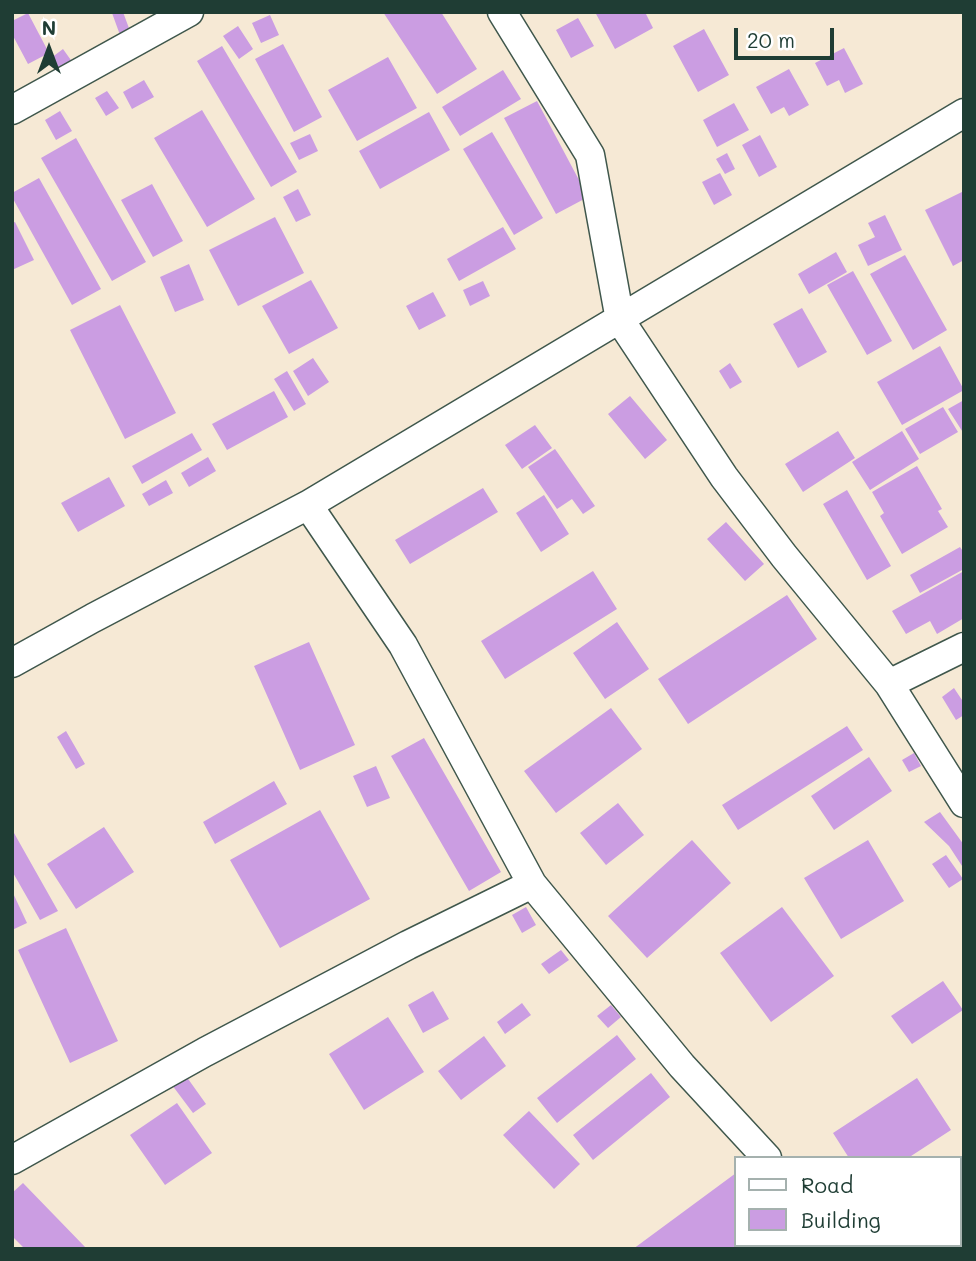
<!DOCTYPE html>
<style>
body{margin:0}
#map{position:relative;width:976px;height:1261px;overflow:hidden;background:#f6e9d5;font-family:Mali,sans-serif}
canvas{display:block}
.frame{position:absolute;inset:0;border:14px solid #1f3d34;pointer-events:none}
.legend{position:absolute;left:734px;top:1156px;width:228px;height:91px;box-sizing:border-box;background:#fff;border:2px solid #a5b1ae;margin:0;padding:9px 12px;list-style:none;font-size:21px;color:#1f3d34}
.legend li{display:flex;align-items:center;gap:14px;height:35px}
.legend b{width:35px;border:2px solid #a5b1ae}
.north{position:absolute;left:14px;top:14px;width:70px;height:70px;-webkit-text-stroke:5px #fff;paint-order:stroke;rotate:0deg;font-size:19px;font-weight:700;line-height:28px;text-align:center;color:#1f3d34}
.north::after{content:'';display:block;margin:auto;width:24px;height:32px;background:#1f3d34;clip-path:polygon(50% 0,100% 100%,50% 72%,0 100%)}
.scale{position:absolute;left:734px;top:28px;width:100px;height:32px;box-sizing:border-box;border:4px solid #1f3d34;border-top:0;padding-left:9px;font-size:21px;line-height:24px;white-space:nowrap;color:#1f3d34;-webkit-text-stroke:5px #fff;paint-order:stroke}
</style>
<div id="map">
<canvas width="976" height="1261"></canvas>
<div class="frame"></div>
<ul class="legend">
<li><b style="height:9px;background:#fff"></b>Road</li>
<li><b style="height:19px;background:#cb9de2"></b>Building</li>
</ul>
<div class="north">N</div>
<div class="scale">20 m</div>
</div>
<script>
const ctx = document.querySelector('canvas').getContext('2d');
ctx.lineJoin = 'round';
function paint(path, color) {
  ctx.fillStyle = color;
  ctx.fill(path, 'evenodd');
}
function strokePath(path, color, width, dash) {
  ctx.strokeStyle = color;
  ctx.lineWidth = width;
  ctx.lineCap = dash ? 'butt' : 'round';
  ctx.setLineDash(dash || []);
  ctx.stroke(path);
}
paint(new Path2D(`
 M123,12L130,31L120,35L112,13Z
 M383,12H441L477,69L437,94Z
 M595,12H645L653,28L615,49Z
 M28,13L49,53L28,64L12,34V21Z
 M270,15L279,35L261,43L252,23Z
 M578,18L594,46L571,58L556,30Z
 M238,26L253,49L239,59L223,36Z
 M704,29L729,75L698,92L673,46Z
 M283,44L322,117L294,132L255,59Z
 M222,46L297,172L271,187L197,61Z
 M844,48L863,84L845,93L839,80L827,86L815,63Z
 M63,49L73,63L61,72L51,58Z
 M388,57L417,108L357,141L328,90Z
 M789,69L809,105L789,116L784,107L771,114L756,87Z
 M503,70L521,99L460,136L442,107Z
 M144,80L154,97L132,109L123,92Z
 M107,91L119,108L106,116L95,98Z
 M537,101L588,197L556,214L504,118Z
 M734,103L749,130L717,147L703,120Z
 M202,110L255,199L207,227L154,138Z
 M60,111L72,131L56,140L45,120Z
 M429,112L450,150L380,189L359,151Z
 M492,132L543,218L514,235L463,149Z
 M310,134L318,151L299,160L290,143Z
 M760,135L777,167L759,177L742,145Z
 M76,138L146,262L112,281L41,158Z
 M727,153L735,169L725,174L716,159Z
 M720,173L732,195L714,205L702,182Z
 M39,178L101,289L72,305L12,197V193Z
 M152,184L183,241L153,257L121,200Z
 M298,189L311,215L296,222L283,197Z
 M964,191V260L953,266L925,210Z
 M885,215L902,250L868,266L858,245L875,237L868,223Z
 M275,217L304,273L238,306L209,250Z
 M15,222L34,260L12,270V223Z
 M503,227L516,249L459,281L447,259Z
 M836,252L847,272L809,294L798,274Z
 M905,255L947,330L913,350L870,274Z
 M189,264L204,300L175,312L160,277Z
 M853,271L892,341L867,355L827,285Z
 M311,280L338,328L289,354L262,306Z
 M483,281L490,296L470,306L463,290Z
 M433,292L446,316L419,330L406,306Z
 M120,305L176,413L125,439L70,330Z
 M802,308L827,352L798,368L773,324Z
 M940,346L964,390L902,425L877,382Z
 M313,358L329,382L308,396L293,371Z
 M730,363L742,382L730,389L719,371Z
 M287,371L306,404L294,411L274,379Z
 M274,391L288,417L227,450L212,424Z
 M630,396L667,440L645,459L608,414Z
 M964,400V434L948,409Z
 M943,407L958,432L920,454L905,429Z
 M535,425L552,448L522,469L505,445Z
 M838,431L855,458L803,492L785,464Z
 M902,431L919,459L870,490L852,462Z
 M192,433L202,450L142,484L132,466Z
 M555,449L595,506L583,514L572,499L557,509L528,467Z
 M208,457L216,471L189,487L181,473Z
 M917,466L942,509L938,511L948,527L902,554L880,516L884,513L872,492Z
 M109,477L125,506L78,532L61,503Z
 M166,480L173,493L149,506L142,494Z
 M483,488L498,512L410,564L395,540Z
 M847,490L891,566L867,580L823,504Z
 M544,495L569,534L541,552L516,513Z
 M726,522L764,564L745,581L707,539Z
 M960,547L964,553V569L920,593L910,575Z
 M593,571L617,609L505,679L481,641Z
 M964,571V618L937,634L930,621L906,634L892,611Z
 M787,595L817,639L688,724L658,679Z
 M617,622L649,669L605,699L573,653Z
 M309,642L355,745L300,770L254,666Z
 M954,688L964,703V715L956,720L942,697Z
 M611,708L642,749L556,813L524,771Z
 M847,726L863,750L738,830L722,805Z
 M66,731L85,764L76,769L57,737Z
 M424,738L501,872L469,891L391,756Z
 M914,753L921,766L909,772L902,760Z
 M869,757L892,791L834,830L811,796Z
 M376,766L390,798L367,807L353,776Z
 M274,781L287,804L215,844L203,822Z
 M618,803L644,835L606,865L580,833Z
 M320,810L370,899L280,948L230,860Z
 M940,812L964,845V869L949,846L924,822Z
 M104,827L134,872L76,909L47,864Z
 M14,833L58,911L40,920L12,871Z
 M692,840L731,883L647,958L608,916Z
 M868,840L904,901L841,939L804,878Z
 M946,855L963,879L949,888L932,864Z
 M12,891L27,923L12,930Z
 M526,907L536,925L522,933L512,915Z
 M782,907L834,976L771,1022L720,953Z
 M66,928L118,1041L70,1063L18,950Z
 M561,950L569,960L549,974L541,964Z
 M943,981L963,1010L912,1044L891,1016Z
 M433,991L449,1019L423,1033L408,1005Z
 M522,1003L531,1015L505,1034L497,1022Z
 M611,1005L621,1017L608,1028L597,1016Z
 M388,1017L424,1072L364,1110L329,1054Z
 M617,1035L636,1059L557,1123L537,1098Z
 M484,1036L506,1066L461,1100L438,1071Z
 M651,1073L670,1097L593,1160L573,1135Z
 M186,1076L206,1104L193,1113L172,1085Z
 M917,1078L951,1130L908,1158H849L833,1133Z
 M177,1103L212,1153L165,1185L130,1135Z
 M529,1111L580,1164L554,1189L503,1135Z
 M736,1173V1245H775L770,1249H633Z
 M964,1182V1237L960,1232V1184Z
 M23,1183L87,1249H25L12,1236V1193Z`), '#cb9de2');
const minor = new Path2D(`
 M502,12L590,155L620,320L724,477L784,556L889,684L964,803
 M12,110L189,12
 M308,505L403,645L532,884L682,1066L767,1158
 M12,663L93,618L308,505L964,113
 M889,684L964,647
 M12,1160L205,1052L408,945L532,884
 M838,1245L840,1249`);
strokePath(minor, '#3f574c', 31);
strokePath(minor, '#fff', 28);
</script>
